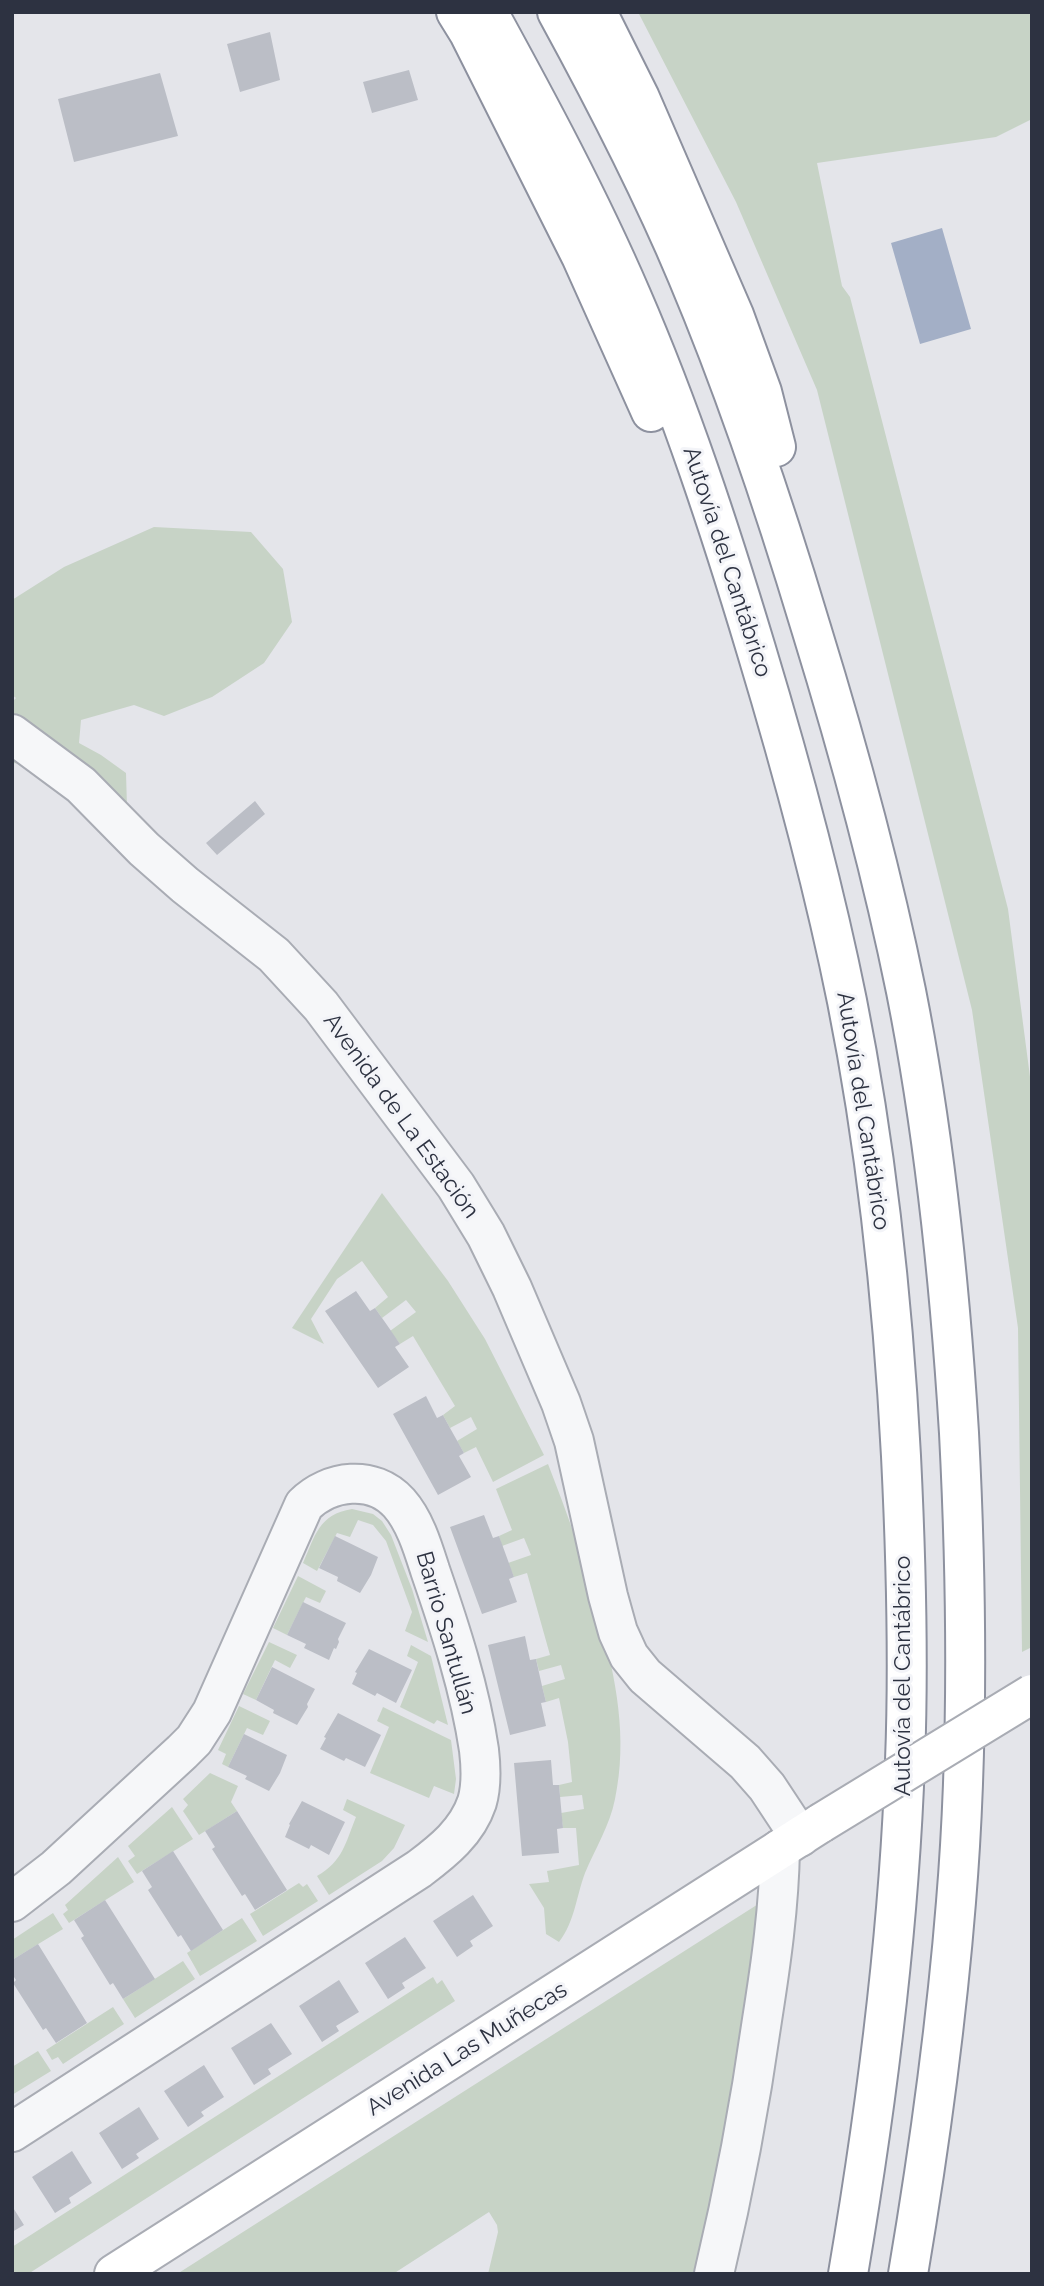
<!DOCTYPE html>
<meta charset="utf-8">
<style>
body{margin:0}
#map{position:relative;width:1044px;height:2286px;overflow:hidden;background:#e4e5ea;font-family:Raleway,sans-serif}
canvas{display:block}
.frame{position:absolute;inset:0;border:14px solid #2d3241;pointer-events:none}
</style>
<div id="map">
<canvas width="1044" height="2286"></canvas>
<div class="frame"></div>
</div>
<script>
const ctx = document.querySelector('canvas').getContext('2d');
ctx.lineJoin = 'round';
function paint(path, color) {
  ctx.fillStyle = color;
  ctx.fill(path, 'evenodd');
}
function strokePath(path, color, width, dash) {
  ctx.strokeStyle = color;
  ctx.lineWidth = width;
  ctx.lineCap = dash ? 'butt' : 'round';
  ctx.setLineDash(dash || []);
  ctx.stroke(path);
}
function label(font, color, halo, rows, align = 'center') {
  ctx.font = font + ' Raleway,sans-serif';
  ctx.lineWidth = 6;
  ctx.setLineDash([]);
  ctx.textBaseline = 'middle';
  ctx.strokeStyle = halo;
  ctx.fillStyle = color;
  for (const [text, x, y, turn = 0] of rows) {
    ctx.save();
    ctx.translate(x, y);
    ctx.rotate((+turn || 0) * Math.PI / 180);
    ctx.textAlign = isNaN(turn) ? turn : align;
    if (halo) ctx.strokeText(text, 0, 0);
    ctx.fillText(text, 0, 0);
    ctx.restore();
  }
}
paint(new Path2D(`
 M638,12H1032V119L996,137L817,163L842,286L850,297L1008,909L1032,1092V1647L1022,1652L1018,1328L972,1010L817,390L736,202Z
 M154,527L251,532L283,569L292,622L264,663L212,697L164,716L134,705L81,720L79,743L101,755L126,773L127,807L64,785L24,764L12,763V702L16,698L12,695V600L64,567Z
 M382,1193L448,1281L485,1339L544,1455L493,1482L476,1447L464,1453L457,1441L477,1429L471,1417L450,1428L443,1415L455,1406L413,1336L400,1344L390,1331L416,1312L406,1300L382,1318L375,1308L388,1297L362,1261L337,1279L311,1319L324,1344L292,1328Z
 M548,1464C568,1515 586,1566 600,1620C616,1679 628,1738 615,1799C610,1825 595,1849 585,1873C576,1897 575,1921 559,1942L546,1934L544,1908L529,1884L549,1882L547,1871L579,1865L576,1828H563L561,1813L584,1809L582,1795L560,1797L559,1785L572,1782L568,1742L559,1698L546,1702L542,1686L565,1679L561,1665L539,1671L536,1659L550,1655L527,1573L514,1577L508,1563L531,1555L524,1538L502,1546L499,1536L512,1530L496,1489Z
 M352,1509L373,1514L382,1521L391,1535L412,1589L428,1642L405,1631L412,1612L386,1541L373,1525L358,1520L350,1537L337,1533L317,1571L303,1563C315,1536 319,1514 352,1509Z
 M298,1576L326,1591L320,1603L306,1597L287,1635L273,1628Z
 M269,1642L297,1655L290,1668L275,1660L256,1700L243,1694Z
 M411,1645L431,1656L448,1725L437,1720L434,1724L400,1707L418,1662L407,1656Z
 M239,1706L270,1721L263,1735L247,1728L228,1767L222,1764L226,1754L218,1750Z
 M383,1707L451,1740L456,1779L454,1794L434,1786L429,1798L370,1773L389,1727L377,1721Z
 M210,1773L238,1786L231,1802L237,1811L199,1835L183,1811L188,1805L183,1799Z
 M347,1799L405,1825L394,1848L382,1861L329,1895L317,1876C343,1861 345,1844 356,1817L343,1810Z
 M172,1807L193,1839L137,1874L128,1861L135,1856L128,1846Z
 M118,1857L134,1882L69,1923L63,1914L68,1910L65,1905Z
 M299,1883L303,1887L307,1884L318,1901L263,1936L250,1914Z
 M763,1901L702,2274H488L498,2232L497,2225L489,2212L393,2274H177Z
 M53,1913L63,1929L12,1960V1940Z
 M242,1918L257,1941L200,1976L187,1953Z
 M183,1961L195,1979L135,2018L123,1999Z
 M433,1977L437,1984L442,1980L455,2001L28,2274H12V2247Z
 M113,2007L124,2024L63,2064L58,2057L52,2060L46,2050Z
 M38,2051L51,2071L12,2095V2067Z`), '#c7d3c6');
paint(new Path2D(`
 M942,228L971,329L920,344L891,243Z`), '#a3afc6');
paint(new Path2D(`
 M270,32L280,80L240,92L227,44Z
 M409,70L418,100L372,113L363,82Z
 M160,73L178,136L74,162L58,99Z
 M255,801L265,814L217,855L206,843Z
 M356,1291L370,1311L375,1308L387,1325L400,1344L395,1347L409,1367L378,1388L325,1311Z
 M426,1396L437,1418L443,1415L450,1428L464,1453L459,1456L471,1477L438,1495L393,1414Z
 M484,1515L493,1538L499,1536L514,1577L509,1579L517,1602L482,1614L450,1527Z
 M335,1536L378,1557L371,1575L360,1593L337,1581L338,1577L319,1568Z
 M303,1602L346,1623L338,1639L339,1642L336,1649L334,1648L329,1660L304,1648L306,1644L287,1635Z
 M525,1636L530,1660L536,1659L542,1686L546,1702L541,1703L546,1726L510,1735L488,1645Z
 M369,1649L412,1670L396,1703L377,1693L375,1696L352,1684L357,1673L355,1672Z
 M272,1667L315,1689L307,1704L308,1707L297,1725L273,1713L274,1710L256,1700Z
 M338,1713L381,1735L365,1767L346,1758L344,1761L320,1749L326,1738L324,1737Z
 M244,1734L287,1755L280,1773L269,1791L245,1779L247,1776L228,1767Z
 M551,1760L553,1785H559L561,1807L563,1828L557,1829L559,1853L522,1856L514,1763Z
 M302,1801L345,1822L329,1855L311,1845L309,1849L285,1837L290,1825L289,1824Z
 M237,1811L287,1890L255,1910L245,1894L242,1896L212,1849L215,1847L205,1831Z
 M173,1851L223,1930L191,1951L181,1935L178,1937L148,1890L152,1887L142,1871Z
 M473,1895L493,1926L470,1941L473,1946L457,1957L433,1921Z
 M105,1900L155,1979L123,1999L113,1983L110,1985L81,1938L84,1936L74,1920Z
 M405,1937L426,1968L402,1983L405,1988L388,1999L365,1963Z
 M38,1944L87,2023L56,2043L46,2028L43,2030L13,1983L16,1980L12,1974V1960Z
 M339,1980L359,2012L336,2026L339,2031L322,2042L299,2006Z
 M271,2023L292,2054L268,2069L271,2074L254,2085L231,2048Z
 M204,2065L224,2097L201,2112L204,2116L188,2127L164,2091Z
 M139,2107L159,2139L136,2154L139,2158L122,2169L99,2133Z
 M72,2151L92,2183L69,2198L71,2203L55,2213L32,2177Z
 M12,2206L24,2225L12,2232Z`), '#bbbec6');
const street = new Path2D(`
 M12,734L81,785L144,849L185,885L274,955L321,1006L456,1186L486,1235L512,1288L561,1403L574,1441L608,1596L618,1632L629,1656L645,1676L745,1762L767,1787L800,1837
 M12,1902L56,1868L182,1752L194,1740L212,1712L304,1505C329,1480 373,1474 399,1503C415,1521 423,1548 430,1570C450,1628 470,1689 479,1750C481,1767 482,1785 477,1802C467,1832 443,1851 419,1869L12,2132
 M714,2274C734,2190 750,2105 762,2020C771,1963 779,1907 780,1849`);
const secondary = new Path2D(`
 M114,2274L821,1823`);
const highway = new Path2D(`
 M456,12L469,33L581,256L651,412
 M488,12C539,105 589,198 631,295C681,410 720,529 756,649C791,765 823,882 847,1001C877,1151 893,1303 901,1456C906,1557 909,1659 905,1761C899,1933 877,2104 848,2274
 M557,12C604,98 649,185 687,275C736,391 775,508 811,628C848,748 881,868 906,991C935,1137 950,1285 959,1433C967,1589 969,1746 956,1902C946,2027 929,2150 908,2274
 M597,12L640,98L734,315L762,392L776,447`);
strokePath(street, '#a9acb4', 42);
strokePath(secondary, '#a9acb4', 42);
strokePath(highway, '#8d919f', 42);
strokePath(street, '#f6f7f9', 38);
strokePath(secondary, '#fff', 38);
strokePath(highway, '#fff', 38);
const secondaryBridge = new Path2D(`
 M821,1823L1032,1694`);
strokePath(secondaryBridge, '#a9acb4', 42, []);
strokePath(secondaryBridge, '#fff', 38);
label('23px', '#2d3241', '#f3f4f8', [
 ["Autovía del Cantábrico",727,562,72],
 ["Autovía del Cantábrico",863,1111,81],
 ["Avenida de La Estación",401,1116,54],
 ["Barrio Santullán",446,1633,74],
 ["Autovía del Cantábrico",903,1676,-90],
 ["Avenida Las Muñecas",467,2049,-32]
]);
</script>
